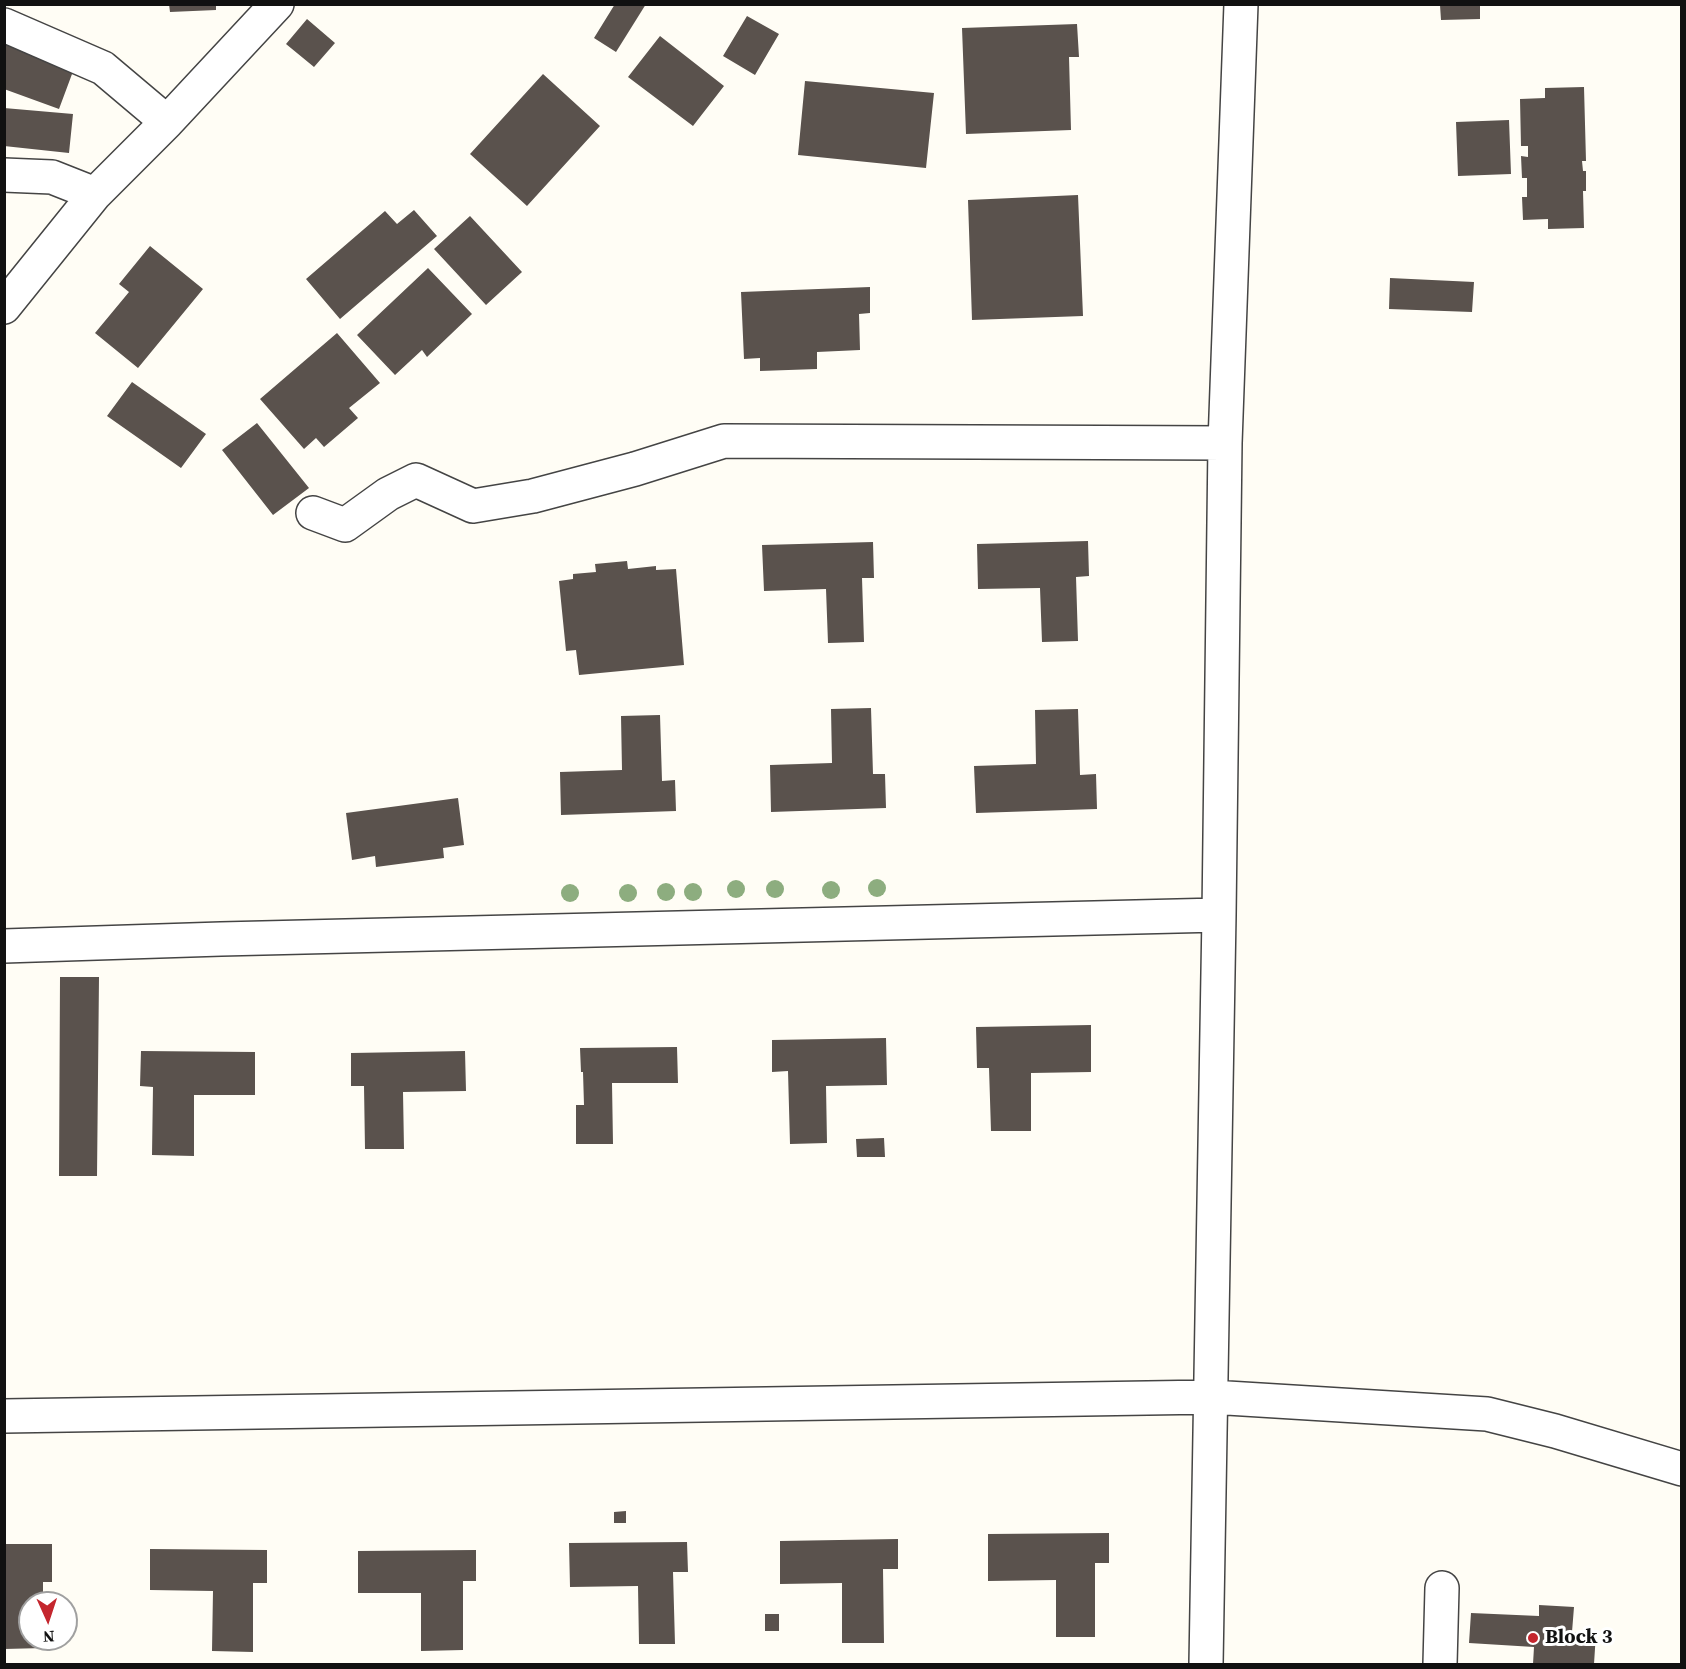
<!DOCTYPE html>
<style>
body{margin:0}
#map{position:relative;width:1686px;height:1669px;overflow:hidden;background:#fffdf5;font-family:"Source Serif 4",serif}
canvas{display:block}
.frame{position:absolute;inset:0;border:6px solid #111;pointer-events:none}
.north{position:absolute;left:18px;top:1591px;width:60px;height:60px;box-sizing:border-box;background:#fff;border:2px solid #a0a0a0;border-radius:50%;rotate:177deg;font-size:16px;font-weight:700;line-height:24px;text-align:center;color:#111}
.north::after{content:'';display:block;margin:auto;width:21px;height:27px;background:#c4262e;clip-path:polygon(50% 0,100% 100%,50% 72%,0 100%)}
</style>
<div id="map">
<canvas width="1686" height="1669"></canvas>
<div class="frame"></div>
<div class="north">N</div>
</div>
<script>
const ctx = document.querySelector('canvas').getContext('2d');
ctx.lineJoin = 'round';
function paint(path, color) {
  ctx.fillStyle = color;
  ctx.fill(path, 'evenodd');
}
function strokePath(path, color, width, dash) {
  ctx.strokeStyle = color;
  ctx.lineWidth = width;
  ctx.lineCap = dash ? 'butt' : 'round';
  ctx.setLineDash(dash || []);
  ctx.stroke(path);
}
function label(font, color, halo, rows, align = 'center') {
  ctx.font = font + ' "Source Serif 4",serif';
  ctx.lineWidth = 6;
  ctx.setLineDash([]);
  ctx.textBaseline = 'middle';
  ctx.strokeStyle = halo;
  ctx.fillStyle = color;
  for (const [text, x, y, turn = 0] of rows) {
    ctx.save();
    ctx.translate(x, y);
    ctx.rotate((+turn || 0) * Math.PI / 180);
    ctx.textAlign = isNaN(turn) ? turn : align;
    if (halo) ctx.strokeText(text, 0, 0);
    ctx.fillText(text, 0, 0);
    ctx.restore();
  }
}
paint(new Path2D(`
 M169,4H216V10L170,12Z
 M615,4H646L616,52L594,38Z
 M1480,4V19L1441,20L1440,5Z
 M747,16L779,34L755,75L723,56Z
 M307,19L335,43L314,67L286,44Z
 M1077,24L1079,57H1069L1071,130L966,134L962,28Z
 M660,36L724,86L693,126L628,77Z
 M4,40L75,66L59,109L4,89Z
 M543,74L600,126L527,206L470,154Z
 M805,81L934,93L926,168L798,155Z
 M1584,87L1586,161H1582L1583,171H1586V191H1583L1584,228L1548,229V219L1523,220L1522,197H1527V178H1522L1521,156L1528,157V146H1521L1520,99L1545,98V88Z
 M4,108L73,114L69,153L4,146Z
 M1509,120L1511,174L1458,176L1456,122Z
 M1078,195L1083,316L972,320L968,200Z
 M414,210L437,236L340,319L306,279L385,211L397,224Z
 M470,216L522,272L486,305L434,249Z
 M150,246L203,289L138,368L95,333L129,292L119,284Z
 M428,268L472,314L427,357L422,350L395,375L357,335Z
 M1390,278L1474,282L1472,312L1389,309Z
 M870,287V313L859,314L860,350L817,352V369L760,371V358L744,359L741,292Z
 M337,333L380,383L349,408L358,418L324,447L316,438L304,449L260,399Z
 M132,382L206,434L181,468L107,416Z
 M257,423L309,488L273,515L222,450Z
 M1088,541L1089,576L1076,577L1078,641L1042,642L1040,588L978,589L977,544Z
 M873,542L874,578H862L864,642L828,643L826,589L764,591L762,545Z
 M627,561L628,569L656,566V570L676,569L684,665L579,675L576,650L566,651L559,581L573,579V574L596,572L595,564Z
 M871,708L873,774H885L886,808L771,812L770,765L832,763L831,709Z
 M1078,709L1080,775L1096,774L1097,809L976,813L974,766L1036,764L1035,710Z
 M660,715L662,781L675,780L676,811L561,815L560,772L622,770L621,716Z
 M458,798L464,845L443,848L444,858L376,867L375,856L352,860L346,813Z
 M60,977H99L97,1176H59Z
 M1091,1025V1072L1031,1073V1131H991L989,1068H977L976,1027Z
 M886,1038L887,1085L826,1086L827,1143L790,1144L788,1071L772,1072V1040Z
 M677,1047L678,1083H612L613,1144H576V1105H584L583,1072H581L580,1048Z
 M141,1051L255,1052V1095H194V1156L152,1155L153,1087L140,1086Z
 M465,1051L466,1091L403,1092L404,1149H365L364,1086H351V1053Z
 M884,1138L885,1157H857L856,1139Z
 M626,1511V1523H614V1512Z
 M1109,1533V1563H1095V1637H1056V1580L988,1581V1534Z
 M898,1539V1569H883L884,1643H842V1583L780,1584V1541Z
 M687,1542L688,1572H673L675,1644H639L638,1586L570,1587L569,1543Z
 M4,1544H52V1582H43V1603H30V1639H43L44,1648L4,1649Z
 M150,1549L267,1550V1583H253V1652L212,1651L213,1591L150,1590Z
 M476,1550V1581H463V1650L421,1651V1593H358V1551Z
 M1539,1605L1574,1607L1572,1632L1596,1633L1594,1664H1533L1534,1647L1469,1643L1471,1613L1539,1616Z
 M765,1614H779V1631H765Z`), '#5a524d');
const minor = new Path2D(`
 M4,25L103,68L167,122
 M4,175L52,177L95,194
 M4,307L95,194L167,122L277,4
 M313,513L345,525L388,494L416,480L473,506L533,496L635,469L724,441L1225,443
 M4,946L221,939L1219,915
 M4,1416L1211,1397L1487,1414L1555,1431L1682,1469
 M1206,1664L1219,915L1225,443L1241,4
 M1440,1664L1442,1588`);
strokePath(minor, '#444', 36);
strokePath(minor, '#fff', 33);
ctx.fillStyle = '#8dad7f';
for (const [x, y] of [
 [877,888],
 [736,889],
 [775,889],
 [831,890],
 [666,892],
 [693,892],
 [570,893],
 [628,893]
]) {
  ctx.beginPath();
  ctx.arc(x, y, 9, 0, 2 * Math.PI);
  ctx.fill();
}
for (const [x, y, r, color] of [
 [1533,1638,6,"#c4262e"]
]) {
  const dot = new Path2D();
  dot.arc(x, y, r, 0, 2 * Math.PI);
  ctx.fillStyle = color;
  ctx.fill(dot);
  strokePath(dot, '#fff', 2);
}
label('bold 20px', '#111', '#fff', [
 ["Block 3",1545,1638]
], 'left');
</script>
